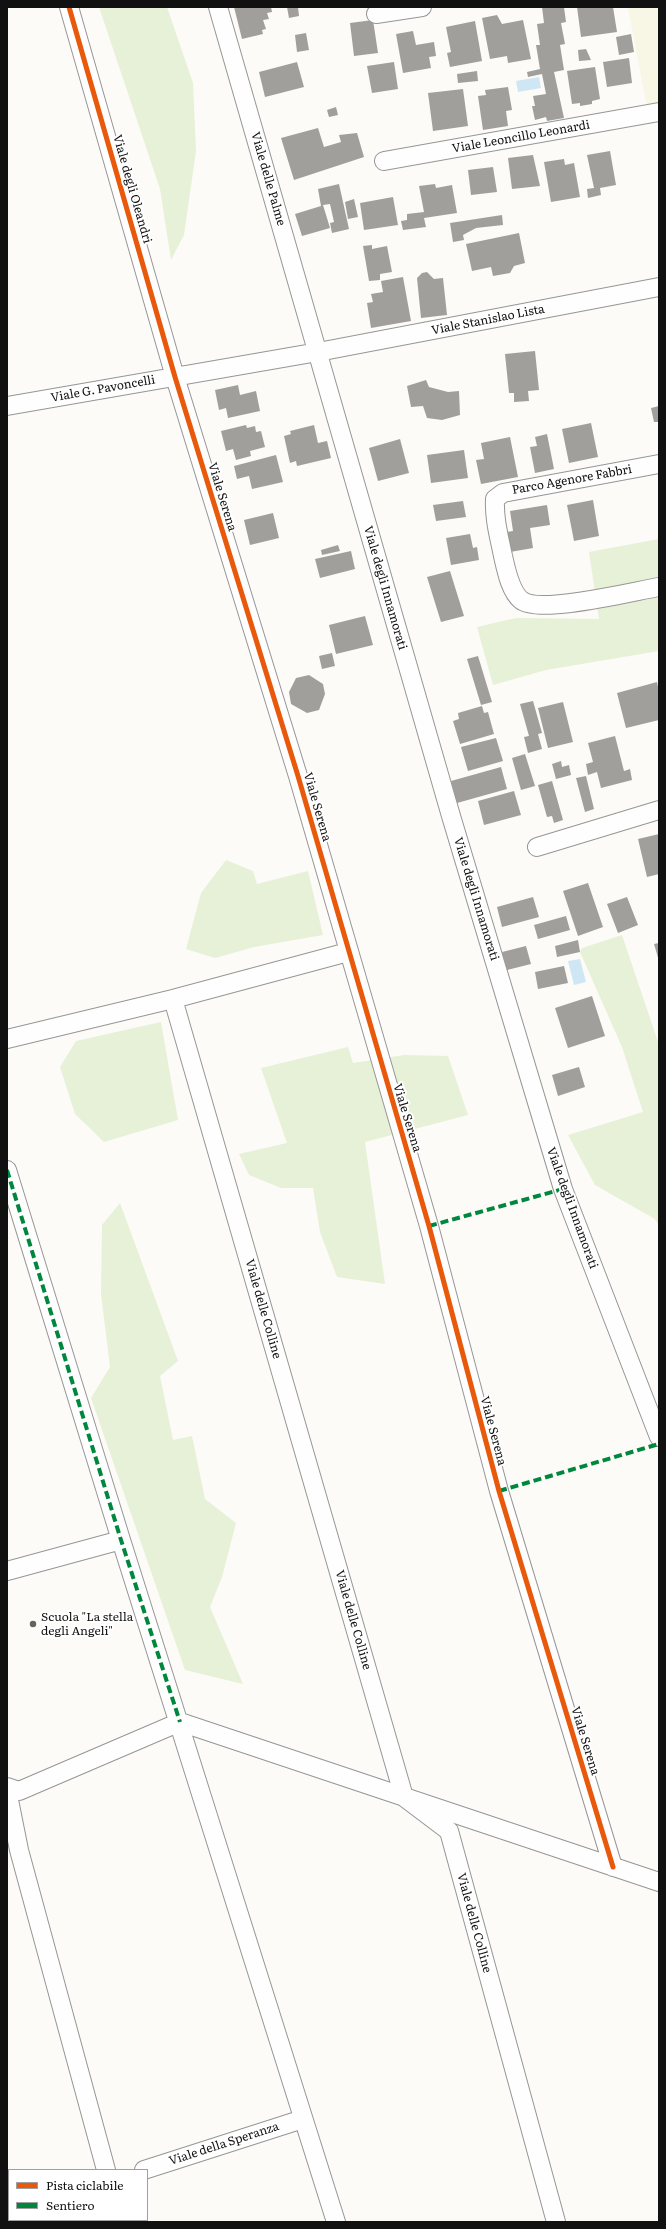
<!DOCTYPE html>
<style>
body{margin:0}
#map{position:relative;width:666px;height:2229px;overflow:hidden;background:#fcfbf7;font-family:Literata,serif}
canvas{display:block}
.frame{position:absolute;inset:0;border:8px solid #111;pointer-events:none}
.legend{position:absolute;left:8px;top:2169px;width:140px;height:52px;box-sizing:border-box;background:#fff;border:1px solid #a0a0a0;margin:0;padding:5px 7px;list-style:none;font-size:12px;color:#111}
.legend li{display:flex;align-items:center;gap:8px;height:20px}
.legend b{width:20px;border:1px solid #a0a0a0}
</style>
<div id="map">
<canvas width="666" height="2229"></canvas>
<div class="frame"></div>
<ul class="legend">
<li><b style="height:5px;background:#e8590c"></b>Pista ciclabile</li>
<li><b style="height:5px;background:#00873e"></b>Sentiero</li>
</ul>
</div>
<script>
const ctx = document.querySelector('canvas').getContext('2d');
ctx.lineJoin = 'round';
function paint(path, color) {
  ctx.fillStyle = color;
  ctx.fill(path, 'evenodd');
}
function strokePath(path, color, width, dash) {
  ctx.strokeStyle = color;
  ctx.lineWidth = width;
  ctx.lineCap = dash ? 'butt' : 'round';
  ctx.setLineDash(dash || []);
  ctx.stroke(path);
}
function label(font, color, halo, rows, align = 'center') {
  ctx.font = font + ' Literata,serif';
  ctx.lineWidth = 4;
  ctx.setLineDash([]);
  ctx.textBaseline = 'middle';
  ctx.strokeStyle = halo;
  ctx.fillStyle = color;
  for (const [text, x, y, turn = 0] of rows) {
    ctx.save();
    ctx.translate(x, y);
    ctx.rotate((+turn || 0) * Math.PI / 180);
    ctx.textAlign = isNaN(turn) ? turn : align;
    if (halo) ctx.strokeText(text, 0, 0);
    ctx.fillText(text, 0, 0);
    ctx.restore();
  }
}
paint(new Path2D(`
 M628,7H659V106L647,108Z`), '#f8f6e5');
paint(new Path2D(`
 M99,7H167L193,83L196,151L184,235L171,260L160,189Z
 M659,539V651L546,670L493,685L477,627L516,618L599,619L589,552Z
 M226,860L253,871L257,884L308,871L323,935L254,947L215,958L186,949L201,893Z
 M622,935L659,1045V1226L655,1219L595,1185L568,1135L643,1112L622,1047L580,952L582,948Z
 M161,1022L178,1120L104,1142L75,1114L60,1067L76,1041Z
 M348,1047L353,1063L404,1055L448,1056L468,1115L365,1142L385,1284L337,1277L320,1232L313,1188H281L249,1175L239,1154L287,1143L261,1068Z
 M120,1203L178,1361L160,1376L173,1440L192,1436L205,1499L236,1523L222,1577L210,1607L243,1684L185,1670L91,1398L110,1367L101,1294L102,1225Z`), '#e6f1d8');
paint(new Path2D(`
 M539,77L541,88L518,92L516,81Z
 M580,959L586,982L574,985L568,961Z`), '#cfe7f4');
paint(new Path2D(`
 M234,7H271L272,12L267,13L269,19L263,20L266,29L262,30L263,34L242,39Z
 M287,7H298L299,16L289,18Z
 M542,7H564L566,22L561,23L565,44L560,45L564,70L554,72L564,118L547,121L546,117L535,120L532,106H535L533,96L546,94L542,74L528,77L527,72L540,69L536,45H540L537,24L544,23Z
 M577,7H613L617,32L581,37Z
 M497,15L502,24L523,20L531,59L508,63L507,56L490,59L482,18Z
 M373,20L378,53L354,56L350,23Z
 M475,21L482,61L450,67L447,53L451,52L446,27Z
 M413,31L416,45L434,42L436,56L429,57L431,68L403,73L396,34Z
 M306,33L309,50L297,52L295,35Z
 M631,34L634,52L619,55L616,37Z
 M586,49L591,60L579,61L578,50Z
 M629,58L632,83L607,87L603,62Z
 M297,62L304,87L265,97L259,72Z
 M394,62L398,89L372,93L367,66Z
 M595,67L600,99L592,101V104L580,106V103L572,104L567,71Z
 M477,71L478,81L458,83L457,74Z
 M508,87L512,110L506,111L508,126L483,130L478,96L486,95L485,90Z
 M463,89L468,126L433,131L428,93Z
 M336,107L338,115L329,117L327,110Z
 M318,128L324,147L341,142L339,135L357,133L364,157L294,180L281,138Z
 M610,151L616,185L600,188L601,195L588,198L587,189L594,188L587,155Z
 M533,155L540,186L512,189L508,158Z
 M564,159L565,165L574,163L580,197L551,202L544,162Z
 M493,167L497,192L471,195L468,170Z
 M339,184L349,229L332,233L330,223L334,222L330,204L323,205L330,228L302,236L295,214L321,206L318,189Z
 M435,184L436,188L452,185L457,213L424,218L426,227L403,230L401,221L407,220V214L424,212L419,186Z
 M393,197L398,225L364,230L360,203Z
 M354,199L358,217L348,219L345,202Z
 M502,215L503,225L476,228L463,235L464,240L453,242L450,223Z
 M519,233L525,263L514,266L510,273L493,276L491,267L472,271L466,244Z
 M372,245V249L387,246L392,272L380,274V280L369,281L363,246Z
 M427,272L434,279L443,278L447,315L421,318L417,278L422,273Z
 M403,277L411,321L371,328L367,303L373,302L371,294L383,292L381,281Z
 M535,351L539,390L528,391L529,401L514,402V393H509L505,354Z
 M426,380L429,387L448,392L459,391L460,415L442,420L427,418L423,406L411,407L407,386Z
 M238,385L240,395L256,391L260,411L228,418L226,408L219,410L215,390Z
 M659,406V422H654L651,408Z
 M591,423L598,457L569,463L562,429Z
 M246,425L247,428L255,426L256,432L261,431L265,447L250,451L251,456L236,460L233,449L226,451L221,431Z
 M314,425L318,443L327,441L331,458L297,466L296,461L290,463L284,436L291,434L290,431Z
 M547,434L554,469L535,473L530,447L537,446L535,437Z
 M510,437L518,477L481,484L476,460L484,459L481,443Z
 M400,439L409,473L378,481L369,448Z
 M464,450L468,478L431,483L427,455Z
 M276,455L283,482L252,489L249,476L237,479L234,466Z
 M593,500L599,536L574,541L567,505Z
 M463,501L466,517L436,521L433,505Z
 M547,505L550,525L530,528L533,548L510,552L507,532L513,531L510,511Z
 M273,513L279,538L250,545L244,520Z
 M470,534L473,548L477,547L479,560L451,565L446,538Z
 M338,545L340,551L322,555L321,550Z
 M351,551L355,569L320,578L315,559Z
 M450,571L464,616L441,622L427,577Z
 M365,616L373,645L336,654L329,625Z
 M332,653L335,666L322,669L319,656Z
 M478,656L492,702L481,705L467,659Z
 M309,675L323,684L325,694L319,710L307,713L291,704L289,692L296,678Z
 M657,682L659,692V720L626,728L617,693Z
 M533,701L542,733L538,734L542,749L528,753L524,737L529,736L520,704Z
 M563,702L573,742L548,748L538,708Z
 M482,706L484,713L488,712L494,734L460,744L453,721L459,719L458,713Z
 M615,736L624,771L630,769L632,780L601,788L597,772L588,775L586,764L593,762L588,743Z
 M496,738L503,761L468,771L461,747Z
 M525,754L535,786L521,790L512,758Z
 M561,761L562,767L569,765L571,775L556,779L552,764Z
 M501,767L507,789L457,803L451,781Z
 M586,776L594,809L585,812L576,778Z
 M552,781L563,820L554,823L552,816L547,817L538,785Z
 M514,791L521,815L484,825L478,801Z
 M659,834V874L647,877L638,839Z
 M588,883L603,927L578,936L563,891Z
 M533,897L539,917L502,927L497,907Z
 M627,897L638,925L618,933L607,904Z
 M566,916L570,930L538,939L534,925Z
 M578,940L580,952L557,957L555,946Z
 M659,943V961L654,944Z
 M526,946L531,964L507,970L502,952Z
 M564,966L568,983L538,989L535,972Z
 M592,996L605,1036L568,1048L555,1008Z
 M579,1067L585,1087L558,1096L552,1075Z`), '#a09f9c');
const street = new Path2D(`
 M69,7L175,377L298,776L429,1226L499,1491L613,1867
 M218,7L451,816L563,1189L659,1437
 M376,14L422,7
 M384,161L659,112
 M7,406L318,352L659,287
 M659,464L503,493L495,499C494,519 499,536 503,556C506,569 510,591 521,600C539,615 634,591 659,587
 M537,847L659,810
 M173,999L404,1797L449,1831L556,2222
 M7,1039L173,999L348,952
 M7,1170L121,1540L336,2222
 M7,1571L121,1540
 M7,1787L19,1791L180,1722L659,1882
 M7,1790L19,1850L106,2170
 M144,2170L303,2119
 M7,2216H9`);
strokePath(street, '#979695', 20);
strokePath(street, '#fffefe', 18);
strokePath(new Path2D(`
 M7,1170L121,1540L180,1722
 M429,1226L563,1189
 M499,1491L659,1444`), '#00873e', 4, [8, 4]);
strokePath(new Path2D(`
 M69,7L175,377L298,776L429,1226L499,1491L613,1867`), '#e8590c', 5);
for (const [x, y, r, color] of [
 [33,1624,4,"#636362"]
]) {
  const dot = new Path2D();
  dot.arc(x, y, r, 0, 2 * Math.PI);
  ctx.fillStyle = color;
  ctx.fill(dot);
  strokePath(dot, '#fff', 1.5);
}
label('12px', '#111', '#fff', [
 ["Viale Leoncillo Leonardi",521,137,-10],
 ["Viale delle Palme",268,179,74],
 ["Viale degli Oleandri",132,189,74],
 ["Viale Stanislao Lista",488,320,-11],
 ["Viale G. Pavoncelli",103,389,-10],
 ["Parco Agenore Fabbri",572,480,-10],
 ["Viale Serena",222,497,73],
 ["Viale degli Innamorati",385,588,74],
 ["Viale Serena",317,807,74],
 ["Viale degli Innamorati",476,899,73],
 ["Viale Serena",407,1118,73],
 ["Viale degli Innamorati",572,1208,70],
 ["Viale delle Colline",263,1309,74],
 ["Viale Serena",493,1431,75],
 ["Viale delle Colline",353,1620,74],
 ["Viale Serena",585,1741,73],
 ["Viale delle Colline",474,1923,75],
 ["Viale della Speranza",224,2144,-18]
]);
label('12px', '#111', '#fff', [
 ["Scuola \"La stella",41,1617],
 ["degli Angeli\"",41,1631]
], 'left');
</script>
